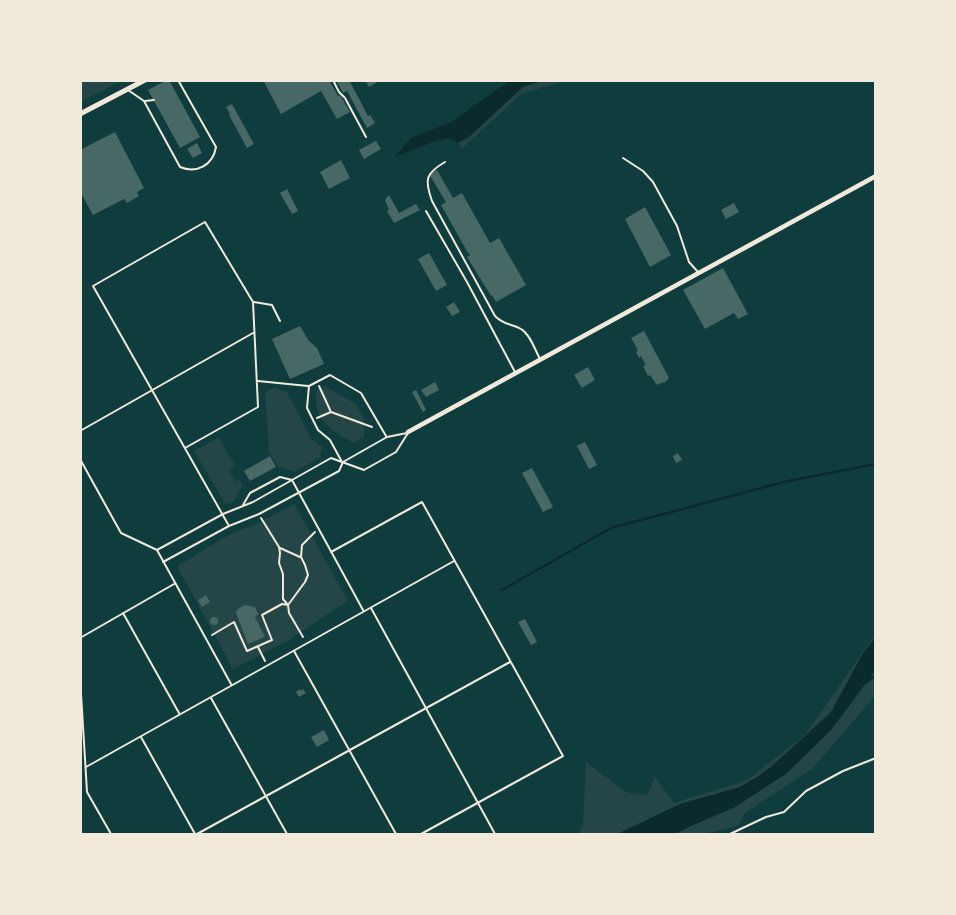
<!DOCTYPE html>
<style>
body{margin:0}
#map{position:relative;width:956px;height:915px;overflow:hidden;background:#0f3d3e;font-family:"Sofia Sans Condensed",sans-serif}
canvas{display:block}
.frame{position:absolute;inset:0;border:82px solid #f1e9da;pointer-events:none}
</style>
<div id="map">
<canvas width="956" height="915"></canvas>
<div class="frame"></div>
</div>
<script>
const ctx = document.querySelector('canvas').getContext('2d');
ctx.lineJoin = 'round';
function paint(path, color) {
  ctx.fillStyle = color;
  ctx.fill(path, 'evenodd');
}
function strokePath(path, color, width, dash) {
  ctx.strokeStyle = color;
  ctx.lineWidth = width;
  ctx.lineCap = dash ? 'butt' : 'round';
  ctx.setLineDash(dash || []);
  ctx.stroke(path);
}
paint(new Path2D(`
 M81,80H122V81L81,101Z
 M509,81H563L521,94L462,149L453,135Z
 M325,386L356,404L364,419V437L354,443C329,428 315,424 316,391Z
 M276,388L287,392L311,439L322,447L320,457L295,472L279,467L269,452L265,393L270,389Z
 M219,437L235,466L229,470L236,482L240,480L243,485L234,501L226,505L194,451Z
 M294,504L348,601L287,641L233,669L177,566L234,532L257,524Z
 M875,637V696L812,769L745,813L738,826L703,834H578L583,826L586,762L626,792L647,796L655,777L674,803L747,780L805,735L872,639Z`), '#244646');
paint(new Path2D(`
 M509,81H542L523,87L469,137L458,143L449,138L435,141L395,157L411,138L451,122Z
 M875,638V671L831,730L786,774L735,807L689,827L676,834H617L680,804L747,785L773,765L831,712L863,653Z`), '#0a2a2b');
strokePath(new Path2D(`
 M502,590L611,528L788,481L876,464
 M866,682L876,675
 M742,787L754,780`), '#0a2a2b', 2.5);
paint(new Path2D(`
 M167,80H169L200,137L180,148L148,90Z
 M263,80H329L338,96L340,95L350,112L337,119L321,91L281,114Z
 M336,80H349L368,116L370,115L375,123L367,128L347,91L343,93Z
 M365,80H381L369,87Z
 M232,104L254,144L247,148L229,115L230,114L226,107Z
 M115,132L144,188L137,192L139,196L127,203L124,199L93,215L80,191V150Z
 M376,141L381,149L364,159L359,150Z
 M197,143L202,153L193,158L187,149Z
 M341,160L350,178L329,189L320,172Z
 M437,170L453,198L462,193L490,243L499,238L526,285L496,302L492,295L491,296L467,257L470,255L469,253H468L441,205L446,202L429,174Z
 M287,189L298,211L292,214L280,193Z
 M389,195L399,213L416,204L420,210L394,223L387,211L389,210L385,200Z
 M734,203L739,212L726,219L721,210Z
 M645,207L671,255L650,267L625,219Z
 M429,253L447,285L436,291L418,259Z
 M723,268L748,314L738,319L734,313L705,329L683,290Z
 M454,302L460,312L452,316L446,307Z
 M300,326L309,341L317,348L324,364L290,379L272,339Z
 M644,331L669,378L664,383L663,382L657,385L650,375L648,376L643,366L646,365L643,360L641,356L639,358L636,352L638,350L631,338Z
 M588,367L595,380L582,388L574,375Z
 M435,382L439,390L426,397L421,390Z
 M416,390L426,410L423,412L412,392Z
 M585,442L597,465L589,469L577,446Z
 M678,453L682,460L676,463L673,456Z
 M270,456L276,467L250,481L244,471Z
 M532,468L553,507L543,512L522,473Z
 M206,595L210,602L202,607L198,600Z
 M244,605L255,607L258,614L255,617L265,637L248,644L236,613L237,610Z
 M210 621a4 4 0 1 1 8 0a4 4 0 1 1-8 0Z
 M525,619L537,642L531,645L518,622Z
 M300,689V691L303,689L306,693L299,697L296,692Z
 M324,730L329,740L317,747L311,737Z`), '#486865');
strokePath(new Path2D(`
 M331,412L372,427
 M317,418L331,412L319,386
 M261,518L279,547L280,553L279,563L283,574V599L288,605L289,613L303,637
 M280,548L300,557
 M212,635L234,622L247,651L272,640L262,615L282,604L288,605L305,582L308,575L305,565L301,557L302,545L315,532
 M258,647L265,661`), '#f1e9da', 2);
strokePath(new Path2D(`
 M333,80L339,92L345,98L366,137
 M128,90L144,101L180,167C197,174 213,165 216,147L178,80
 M145,101L154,100
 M623,158L643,171L653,182L677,226L689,262L698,272
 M445,162C426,173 424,179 432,201L495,316C505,326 511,323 521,329C530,334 535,350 540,359
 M426,211L467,282L515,372
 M254,302L272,305L280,321
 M258,381L308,386
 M80,431L253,333
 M185,448L258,407L253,302L205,222L93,286C139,366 184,446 229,526
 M80,459L121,533L157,550L231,684
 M342,462L330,440L318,430L307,408L309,386L330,375L361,393L386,436
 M243,505L250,493L280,477L292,480L363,610
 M157,550L223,514L253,502L331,458L364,470L396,452L408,433
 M331,552L422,502L563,756L421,834
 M163,562L229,526L259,514L339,471L343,462L387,437L407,433
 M371,608L495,834
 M123,613L179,713
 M80,638L174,584
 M294,651L396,834
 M80,677L87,792L111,834
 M211,698L287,834
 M141,737L195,834
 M86,767L454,561
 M197,834L510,662
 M730,834L766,817L784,812L806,791L843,771L876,758`), '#f1e9da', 2);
strokePath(new Path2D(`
 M408,432L876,176`), '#f1e9da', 4.5);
strokePath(new Path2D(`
 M80,114L145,80`), '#f1e9da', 5);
</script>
